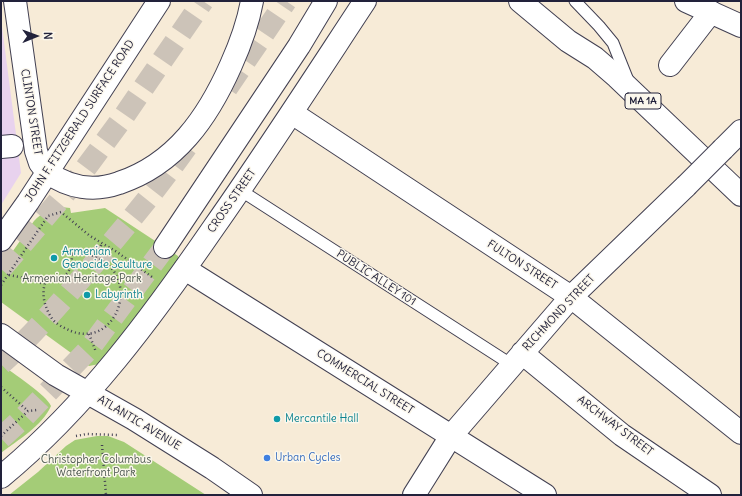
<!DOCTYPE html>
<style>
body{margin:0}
#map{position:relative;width:742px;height:496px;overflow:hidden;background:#f7ebd7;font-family:Delius,sans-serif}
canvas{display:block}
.frame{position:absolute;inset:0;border:2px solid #22223b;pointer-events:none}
.north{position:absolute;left:16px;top:16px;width:40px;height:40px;-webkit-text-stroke:3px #fbf7ec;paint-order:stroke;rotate:89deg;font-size:11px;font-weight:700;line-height:16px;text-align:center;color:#22223b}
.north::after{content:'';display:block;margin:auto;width:14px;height:18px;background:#22223b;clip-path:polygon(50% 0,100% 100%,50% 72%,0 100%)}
</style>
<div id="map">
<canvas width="742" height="496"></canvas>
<div class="frame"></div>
<div class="north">N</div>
</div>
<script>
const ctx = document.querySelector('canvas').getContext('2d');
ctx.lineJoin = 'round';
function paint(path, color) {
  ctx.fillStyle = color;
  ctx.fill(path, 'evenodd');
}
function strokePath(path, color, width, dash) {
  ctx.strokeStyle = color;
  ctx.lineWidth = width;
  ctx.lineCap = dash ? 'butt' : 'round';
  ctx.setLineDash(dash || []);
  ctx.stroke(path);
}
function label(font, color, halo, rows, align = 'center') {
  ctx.font = font + ' Delius,sans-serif';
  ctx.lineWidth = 3;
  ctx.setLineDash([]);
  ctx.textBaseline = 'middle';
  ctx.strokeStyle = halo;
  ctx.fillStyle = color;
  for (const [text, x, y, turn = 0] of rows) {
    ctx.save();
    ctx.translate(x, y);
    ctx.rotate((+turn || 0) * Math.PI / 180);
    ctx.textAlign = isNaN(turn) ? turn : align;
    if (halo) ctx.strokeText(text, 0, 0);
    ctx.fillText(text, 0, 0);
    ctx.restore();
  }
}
paint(new Path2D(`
 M1,19L21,173L1,205Z`), '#e8d2ee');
paint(new Path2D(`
 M61,207L70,208L71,213L105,208L178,256L179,261L99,364L89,366L1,302V268L34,221C42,212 50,210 61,207Z
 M1,364C12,373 47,395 51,406C42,426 18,440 1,453Z
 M97,436H108L124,442L206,495H9L38,472L66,446L75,440Z`), '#a4cc77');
strokePath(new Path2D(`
 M227,88L286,1
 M1,269L79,177L122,119L203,1
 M1,364C36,332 67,295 98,259C131,220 163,181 192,139
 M1,438L23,418L89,349L165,247`), '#ccc3b8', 22, [22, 11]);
const lane = new Path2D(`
 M575,1L599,26L613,43L629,83
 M240,190L512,365`);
const street = new Path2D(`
 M670,65L711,12
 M1,147L12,146
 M522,353L622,435L710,495
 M414,495L451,436L571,297L741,433`);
const secondary = new Path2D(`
 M15,1L36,151L40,163L47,172
 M686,1L741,26
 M292,113L571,297L686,186
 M723,149L741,131
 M185,269L545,495
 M1,335L56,375L134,419L212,468L251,495`);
const primary = new Path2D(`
 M1,240L28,202L159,1
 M1,477C86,407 152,317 214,227C266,153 315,77 365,1`);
const highway = new Path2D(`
 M520,1L568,41L595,58L617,77L741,195
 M47,172C69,188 94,192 119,183C176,164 208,117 231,65C240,45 248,23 252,1
 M165,247L299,46L326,1`);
strokePath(lane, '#424052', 13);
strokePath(street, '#424052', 24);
strokePath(secondary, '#424052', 24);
strokePath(primary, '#424052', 24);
strokePath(highway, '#424052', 24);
strokePath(new Path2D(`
 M72,254C80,254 89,254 96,257C143,278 116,349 71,331C64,328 55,324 51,317C43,304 41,291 47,277C66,281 72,272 72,254Z
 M96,257L102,243
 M9,275L24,278L44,284
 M1,285L48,216L61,212L90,236L117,252L152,277
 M89,334L96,352
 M1,387L28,411
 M1,436L28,411L37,410
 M76,436L87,434L117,435
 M102,445L106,495`), '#424052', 2.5, [1, 3]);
strokePath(lane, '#fff', 11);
strokePath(street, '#fff', 22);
strokePath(secondary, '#fff', 22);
strokePath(primary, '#fff', 22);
strokePath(highway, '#fff', 22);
const secondaryBridge = new Path2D(`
 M686,186L723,149`);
strokePath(secondaryBridge, '#424052', 24, []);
strokePath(secondaryBridge, '#fff', 22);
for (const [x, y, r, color] of [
 [54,258,4,"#0f9aa8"],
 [87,295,4,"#0f9aa8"],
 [277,419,4,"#0f9aa8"],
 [267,458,4,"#3f7fe0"]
]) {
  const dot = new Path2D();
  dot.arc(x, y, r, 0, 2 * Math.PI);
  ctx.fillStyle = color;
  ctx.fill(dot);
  strokePath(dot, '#fbf7ec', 1.5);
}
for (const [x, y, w] of [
 [643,101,36]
]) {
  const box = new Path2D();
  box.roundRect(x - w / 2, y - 8, w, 16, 3);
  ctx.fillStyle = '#fbf7ec';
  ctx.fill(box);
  strokePath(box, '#22223b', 1);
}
label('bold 10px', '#22223b', null, [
 ["MA 1A",643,101]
]);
label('11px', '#22223b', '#fbf7ec', [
 ["CLINTON STREET",31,112,81],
 ["JOHN F. FITZGERALD SURFACE ROAD",80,121,-57],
 ["CROSS STREET",232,201,-55],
 ["FULTON STREET",522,265,33],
 ["PUBLIC ALLEY 101",376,278,33],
 ["RICHMOND STREET",559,313,-47],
 ["COMMERCIAL STREET",365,382,32],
 ["ATLANTIC AVENUE",139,423,31],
 ["ARCHWAY STREET",615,426,37]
]);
label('11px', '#0d838f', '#fbf7ec', [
 ["Armenian",62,252],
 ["Genocide Sculture",62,265],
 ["Labyrinth",95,295],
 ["Mercantile Hall",285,419]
], 'left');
label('11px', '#49554d', '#fbf7ec', [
 ["Armenian Heritage Park",82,279],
 ["Christopher Columbus",96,460],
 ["Waterfront Park",96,473]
]);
label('11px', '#366cbe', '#fbf7ec', [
 ["Urban Cycles",275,458]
], 'left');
</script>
